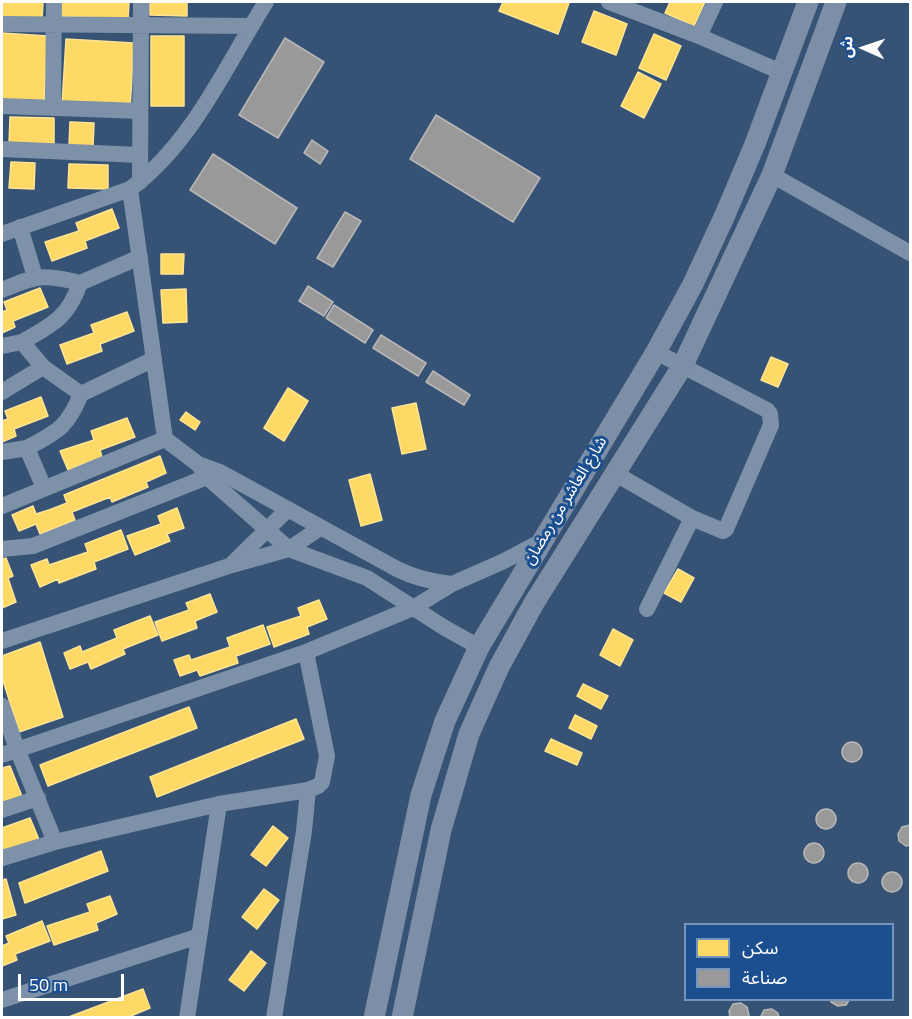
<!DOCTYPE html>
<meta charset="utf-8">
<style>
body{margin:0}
#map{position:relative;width:912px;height:1019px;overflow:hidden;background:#365274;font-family:"Titillium Web","Noto Sans Arabic",sans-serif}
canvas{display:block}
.frame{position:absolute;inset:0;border:3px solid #fff;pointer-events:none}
.legend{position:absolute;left:684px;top:923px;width:210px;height:78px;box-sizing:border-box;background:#1b4f8f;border:2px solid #7695bc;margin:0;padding:8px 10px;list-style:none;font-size:18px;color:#fff}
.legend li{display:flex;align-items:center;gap:12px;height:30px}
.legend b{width:30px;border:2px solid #7695bc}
.north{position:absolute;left:834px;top:18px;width:60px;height:60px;-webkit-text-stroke:4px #1b4f8f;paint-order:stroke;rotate:273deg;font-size:16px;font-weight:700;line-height:24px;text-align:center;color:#fff}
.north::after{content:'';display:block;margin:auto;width:21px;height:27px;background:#fff;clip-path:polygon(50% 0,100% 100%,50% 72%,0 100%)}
.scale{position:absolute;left:18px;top:974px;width:106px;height:27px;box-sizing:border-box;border:3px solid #fff;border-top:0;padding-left:8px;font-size:18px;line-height:21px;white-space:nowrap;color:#fff;-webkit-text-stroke:4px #1b4f8f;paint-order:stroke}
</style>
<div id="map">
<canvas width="912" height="1019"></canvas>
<div class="frame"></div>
<ul class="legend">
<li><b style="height:16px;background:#ffd966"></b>سكن</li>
<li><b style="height:16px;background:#999"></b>صناعة</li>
</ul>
<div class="north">ش</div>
<div class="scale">50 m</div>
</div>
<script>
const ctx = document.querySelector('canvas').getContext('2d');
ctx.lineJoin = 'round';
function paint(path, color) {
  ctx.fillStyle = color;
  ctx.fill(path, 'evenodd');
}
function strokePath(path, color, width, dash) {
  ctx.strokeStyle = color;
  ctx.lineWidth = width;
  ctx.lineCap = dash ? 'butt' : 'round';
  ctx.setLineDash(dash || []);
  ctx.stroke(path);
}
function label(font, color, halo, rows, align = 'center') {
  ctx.font = font + ' "Titillium Web","Noto Sans Arabic",sans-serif';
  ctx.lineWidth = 6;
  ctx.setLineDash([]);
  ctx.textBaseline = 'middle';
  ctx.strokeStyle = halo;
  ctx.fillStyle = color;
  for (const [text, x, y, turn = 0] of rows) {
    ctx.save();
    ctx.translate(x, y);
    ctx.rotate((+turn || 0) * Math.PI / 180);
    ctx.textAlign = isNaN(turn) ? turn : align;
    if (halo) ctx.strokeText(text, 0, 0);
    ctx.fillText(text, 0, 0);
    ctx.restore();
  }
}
const homes = new Path2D(`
 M2,2H43L42,21L2,19Z
 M61,2H129L128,20L60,16Z
 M150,2H187V16L150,15Z
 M503,2H565L569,3L558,34L499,11Z
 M670,2H705L694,26L665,13Z
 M594,11L627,24L616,55L582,42Z
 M2,33L48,36L44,102L2,100Z
 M654,34L681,46L666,80L639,68Z
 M151,36H184V106H151Z
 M66,39L134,43L130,109L62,105Z
 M638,72L661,84L644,118L621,106Z
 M10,117L54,118V145L9,144Z
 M70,122L94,123L93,147L69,146Z
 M11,162L35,163L34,189L9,188Z
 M69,164L108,165V189L68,188Z
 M112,209L119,228L85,241L87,248L52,261L45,242L79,231L76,223Z
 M161,254H184L183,274H161Z
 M40,288L48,307L13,321L15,327L2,333V312L7,310L4,302Z
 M186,289L187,322L163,323L161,290Z
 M127,312L134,331L100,344L102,351L67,364L60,345L94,333L91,325Z
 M771,357L788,364L778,387L761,380Z
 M288,388L308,401L284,441L264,428Z
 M41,397L48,416L14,429L16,436L2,442V421L8,419L5,411Z
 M416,403L426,449L402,454L392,408Z
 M186,412L200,422L195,430L180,420Z
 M127,418L135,437L100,450L102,457L68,470L60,451L94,440L91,431Z
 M160,456L166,473L146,482L148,487L112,502L110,497L72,512L75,520L40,534L36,524L19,531L12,515L33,506L36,514L49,510L67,503L64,495Z
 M370,474L382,520L361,526L349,480Z
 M177,508L184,528L167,534L170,541L135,555L127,536L161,524L158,516Z
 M121,530L128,549L94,562L96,569L59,583L58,579L40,587L31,565L47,559L49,565L88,552L85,544Z
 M6,558L13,576L8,578L16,602L2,608V559Z
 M678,569L694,578L681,602L664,593Z
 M210,594L217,612L195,621L197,628L162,641L155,622L189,610L186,603Z
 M319,600L327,619L307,627L309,634L274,647L267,627L301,616L298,608Z
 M150,616L158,635L123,649L125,654L91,669L88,662L70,669L64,653L80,646L82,652L117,638L114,630Z
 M263,625L270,644L236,656L238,663L200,676L197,670L180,676L174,660L189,655L191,660L230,647L227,638Z
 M613,629L633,640L620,666L600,655Z
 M40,642L63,717L19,732L2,677V656Z
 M583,684L608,696L601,709L577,696Z
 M189,707L197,728L48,786L40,765Z
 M575,715L597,726L591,739L569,728Z
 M296,719L304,739L157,797L150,777Z
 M551,739L582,753L577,765L545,751Z
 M10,766L23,799L2,806V768Z
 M30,818L40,842L2,855V828Z
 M273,826L288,838L266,866L251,855Z
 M101,851L108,871L25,903L19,883Z
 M6,879L16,915L2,919V880Z
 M264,889L279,900L257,929L242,917Z
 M110,896L117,914L96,923L98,930L54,945L47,926L90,912L87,904Z
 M42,921L50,941L15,954L17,960L2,966V946L9,943L6,936Z
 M251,951L266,963L244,991L229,980Z
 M143,989L150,1008L126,1018H66Z`);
paint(homes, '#ffd966');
strokePath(homes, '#ffe494', 1.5);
const industry = new Path2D(`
 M285,38L324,62L278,138L239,115Z
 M436,115L540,178L513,222L410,159Z
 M312,140L328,151L320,164L304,153Z
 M213,154L297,208L275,244L190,190Z
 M345,212L361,221L333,267L317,258Z
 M308,286L333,302L324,316L299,301Z
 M334,305L373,330L365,343L326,318Z
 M381,335L426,363L418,376L373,348Z
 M433,371L470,395L464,405L426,382Z
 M842 752a10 10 0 1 1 20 0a10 10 0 1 1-20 0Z
 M816 819a10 10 0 1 1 20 0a10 10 0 1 1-20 0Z
 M910,825V845L906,846L899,841L898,834L902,827Z
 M804 853a10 10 0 1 1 20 0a10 10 0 1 1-20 0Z
 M848 873a10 10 0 1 1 20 0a10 10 0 1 1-20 0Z
 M882 882a10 10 0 1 1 20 0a10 10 0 1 1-20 0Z
 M831,1000H849L846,1005L838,1006L831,1002Z
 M741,1003L747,1007L749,1015L747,1018H730L729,1011L733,1004Z
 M772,1009L778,1013L779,1018H760L764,1010Z`);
paint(industry, '#999');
strokePath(industry, '#b8b8b8', 1.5);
strokePath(new Path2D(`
 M609,2L699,36L781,72
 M2,24L251,26
 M699,36L715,2
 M2,106L140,111
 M53,106L54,2
 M2,149L140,155
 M772,175L910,253
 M140,182L141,2
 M130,189L165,439L198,464L220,472L397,569C415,578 432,582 452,584
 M20,227L35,277
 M2,234L130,189C193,143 226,65 266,2
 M2,290C35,276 43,273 80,283
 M2,346L22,342
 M43,367L22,342C52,325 68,318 80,283L140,257
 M2,392L43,367L81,394L154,359
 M2,452L27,448
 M198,464L207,477L289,549L367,578L445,628L479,647
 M616,474L692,518L723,531L726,529L771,425L770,414L767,410L656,352
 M44,488L27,448C58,431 67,428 81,394
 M2,506L165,439
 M2,549L33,546L217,473
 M232,564L288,509
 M647,609L692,518
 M2,641L232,565L289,549L320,528
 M2,706L17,749L55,842
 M2,755L306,652L413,608L452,584L504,561L542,541
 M2,810L38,798
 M2,858L55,842L219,804
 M2,1000L199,936
 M187,1018L219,804L308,790L318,786L322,782L327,756L306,652
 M274,1018L304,831L308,790`), '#7d92a8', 16);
strokePath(new Path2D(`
 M374,1018L421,795L445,721L479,647L656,352L693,284L725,215L755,144L808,2
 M402,1018L441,830L469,734L499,667L534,603L683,365L772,175L836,2`), '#7d8ea7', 21);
label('16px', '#fff', '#1b4f8f', [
 ["شارع العاشر من رمضان",566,501,-59]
]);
</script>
